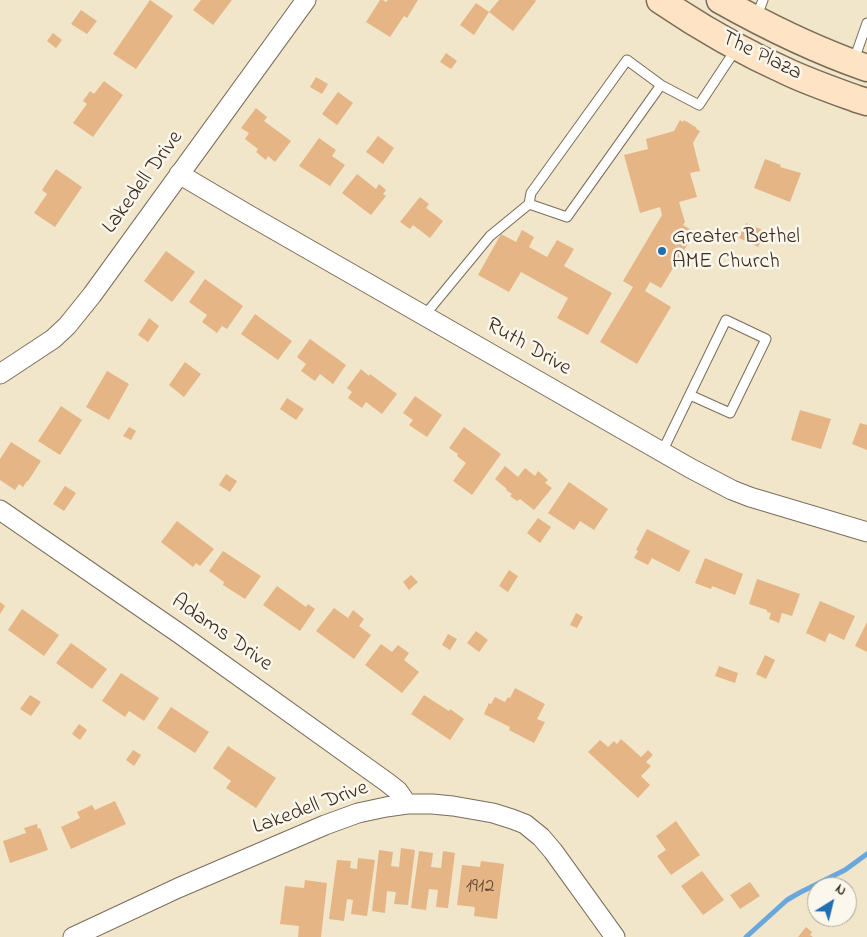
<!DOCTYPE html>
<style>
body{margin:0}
#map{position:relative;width:867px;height:937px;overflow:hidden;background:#f1e6ca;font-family:"Indie Flower",sans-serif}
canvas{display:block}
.north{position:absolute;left:807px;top:877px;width:50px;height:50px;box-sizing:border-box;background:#fbf7ec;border:1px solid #aea59a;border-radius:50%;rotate:36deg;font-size:14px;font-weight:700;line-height:20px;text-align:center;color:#3b2a1e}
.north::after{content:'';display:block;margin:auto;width:18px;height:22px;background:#1f6fb2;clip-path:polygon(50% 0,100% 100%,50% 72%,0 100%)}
</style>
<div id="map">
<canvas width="867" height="937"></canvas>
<div class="north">N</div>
</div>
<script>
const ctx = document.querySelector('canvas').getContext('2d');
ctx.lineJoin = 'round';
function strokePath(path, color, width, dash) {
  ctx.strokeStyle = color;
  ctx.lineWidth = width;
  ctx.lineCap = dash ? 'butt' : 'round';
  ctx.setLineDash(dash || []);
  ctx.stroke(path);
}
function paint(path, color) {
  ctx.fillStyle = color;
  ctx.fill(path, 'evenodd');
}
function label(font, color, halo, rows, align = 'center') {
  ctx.font = font + ' "Indie Flower",sans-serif';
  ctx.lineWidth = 5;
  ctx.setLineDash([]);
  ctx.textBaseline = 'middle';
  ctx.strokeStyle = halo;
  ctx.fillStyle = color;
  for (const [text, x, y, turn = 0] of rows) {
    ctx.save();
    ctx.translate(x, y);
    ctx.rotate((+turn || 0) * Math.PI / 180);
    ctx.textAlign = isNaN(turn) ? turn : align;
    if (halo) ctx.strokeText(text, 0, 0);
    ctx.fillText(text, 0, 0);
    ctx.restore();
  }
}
strokePath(new Path2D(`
 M746,937L787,900L799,893L845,870L867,854`), '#69a8dc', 5);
paint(new Path2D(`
 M150,0L173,16L136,69L113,54Z
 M201,0H232L213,25L193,10Z
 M380,0H383L386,2L388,0H418L407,18L404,16L390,37L366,22Z
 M499,0H535L536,1L513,31L489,12Z
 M476,3L489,12L474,35L460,25Z
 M81,10L97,21L87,34L71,24Z
 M53,33L62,40L56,48L47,41Z
 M446,53L457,61L451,69L440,62Z
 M316,77L328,84L322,94L310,87Z
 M104,81L123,95L93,137L73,123L87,104L83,101L90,91L94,94Z
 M338,92L353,103L337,125L322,114Z
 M256,108L267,117L264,121L291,141L275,162L268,156L266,160L256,152L258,149L245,139L249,133L241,128Z
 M680,120L683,122L684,120L697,128L696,129L700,131L693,143L700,171L690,173L697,197L679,202L685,222L683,225L695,232L661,288L650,282L645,291L671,307L637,364L600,342L633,287L623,281L662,215L660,207L640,213L624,155L648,149L646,139L674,131Z
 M378,136L394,148L383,164L366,152Z
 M319,138L336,150L332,156L345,165L330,186L299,166Z
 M765,159L781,165L780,167L801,173L790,202L754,188Z
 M56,169L82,187L55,227L34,213L47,194L42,190Z
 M357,174L376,189L379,184L386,190L383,194L386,196L371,215L342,193Z
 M420,197L429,204L426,208L443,221L430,238L413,225L410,229L400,222Z
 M746,223L765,231L758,247L739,238Z
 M522,230L534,237L529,247L547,257L557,240L574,249L564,266L612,293L588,335L557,318L568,298L521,272L509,292L478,275L501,234L516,242Z
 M166,251L195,272L172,302L144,281Z
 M205,279L243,306L227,329L222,326L217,333L202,322L207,315L189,302Z
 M255,314L292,341L278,360L241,334Z
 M149,318L159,326L148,342L138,335Z
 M310,339L346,365L333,384L320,374L315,381L301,371L306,364L297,357Z
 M185,362L201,374L184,397L169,385Z
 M361,369L369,376L370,374L397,394L382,414L366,402L362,408L348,398L352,392L347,388Z
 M107,371L129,384L109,420L86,407Z
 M415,396L442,415L427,437L409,425L413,420L403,413Z
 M287,398L304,409L296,420L280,409Z
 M61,406L82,420L60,455L38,441Z
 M800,410L831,419L821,449L791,440Z
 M860,423L867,425V450L852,444Z
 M129,427L136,431L131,440L123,436Z
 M464,427L501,454L472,495L453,481L466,463L457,456L458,454L449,448Z
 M11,442L41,461L28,481H27L23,487L19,484L15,490L0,480V459Z
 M505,466L518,477L525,468L535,476L538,471L548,480L545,483L552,488L534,510L520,499L517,501L510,496L512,494L506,490L507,489L495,479Z
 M226,474L237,481L230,492L219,485Z
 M569,482L608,509L594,530L580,521L574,530L548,513Z
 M65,486L76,493L64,511L53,504Z
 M538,518L551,527L540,543L527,533Z
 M177,521L214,549L200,566L196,563L193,567L161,542Z
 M647,529L690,551L679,572L652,558L648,565L634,558L638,551L636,550Z
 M223,551L261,576L245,599L223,585L224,582L209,571Z
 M705,558L743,574L735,595L712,586L711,589L695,583Z
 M509,570L518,576L508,592L499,586Z
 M411,575L418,582L409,590L403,582Z
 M757,579L800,594L792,616L782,613L779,623L769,619L771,613L767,612V610L749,604Z
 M277,586L306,607L308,604L315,609L300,631L263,605Z
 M820,601L855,616L844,640L829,633L825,642L806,633Z
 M0,602L5,606L0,614Z
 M334,608L348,618L353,610L364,619L359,626L371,635L354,659L316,631Z
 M22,609L59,635L44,656L8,630Z
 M576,613L583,617L577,628L570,625Z
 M867,622V652L855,646Z
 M476,631L488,640L479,652L467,643Z
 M448,634L457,639L450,650L442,645Z
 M71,643L107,669L92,689L56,663Z
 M381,644L392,652L398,645L409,653L404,660L419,672L402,693L365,665Z
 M765,655L775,660L766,679L756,674Z
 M719,666L738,673L735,683L715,676Z
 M121,673L159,698L144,721L129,711L125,717L102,701Z
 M515,688L545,704L537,719L545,722L534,743L509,730L510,727L484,714L489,703L491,704L495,697L505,702L508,697L510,698Z
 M30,695L41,702L31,716L20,709Z
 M424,695L449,711L450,709L464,719L450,740L411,714Z
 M171,707L209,732L195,753L157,728Z
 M79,724L87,730L80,740L72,734Z
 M621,739L641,757L648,750L653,755L646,762L651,766L641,776L650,785L638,798L588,752L600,740L608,747L614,741L617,744Z
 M228,746L276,778L256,808L226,788L231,781L213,768Z
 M133,750L141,755L134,766L126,760Z
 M115,801L126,824L71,849L61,827L80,818L77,812L92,805L95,810Z
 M676,821L700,855L671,875L657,856L666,850L656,836Z
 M37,824L38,829L40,828L48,850L10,863L3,841L26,833L24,828Z
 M401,848L415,850L408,905L394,904L396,892L387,891L385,913L372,911L379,850L393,852L391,866L399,867Z
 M419,851L433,853L431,867L441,868L443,851L455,853L448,908L436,907L438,890L429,889L426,910L411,908Z
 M358,858L375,860L367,916L351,914L353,900L347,899L344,921L329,919L337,860L351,861L350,868L357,869Z
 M481,861L504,864L497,919L474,916L475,907L457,905L462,865L480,867Z
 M702,871L724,900L703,915L681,886Z
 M305,880L327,883L321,937H298L299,926L280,924L285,886L304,888Z
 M750,882L760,896L740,909L730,895Z
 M806,927L812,932L810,935L813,937H798Z`), '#e5b585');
const lane = new Path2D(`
 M756,18L763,0
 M854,60L867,23
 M661,85L699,105L736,49
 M424,316L490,236L529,204L531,193L627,60L661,85L567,217L529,204
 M662,452L726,320L766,339L730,413L690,395`);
const street = new Path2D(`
 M179,174L247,214L690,468L732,490L750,497L867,532
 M0,374L53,339L67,326L92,295L306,0
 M0,510L180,634L388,783L398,791L407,804
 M73,937L178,888L325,825L358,813L386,807L407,804H432L453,806L493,813L512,819L525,824L541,837L553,851L615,937`);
const secondary = new Path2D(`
 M660,0C701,28 745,53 790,73C812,83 835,91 857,99L867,102
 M720,0C768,27 815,50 867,68`);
strokePath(lane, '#7b6c5a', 11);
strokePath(street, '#7b6c5a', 21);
strokePath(secondary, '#7b6c5a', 29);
strokePath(lane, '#fff', 9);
strokePath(street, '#fff', 19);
strokePath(secondary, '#fee4c5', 26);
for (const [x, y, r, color] of [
 [662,251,5,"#1f6fb2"]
]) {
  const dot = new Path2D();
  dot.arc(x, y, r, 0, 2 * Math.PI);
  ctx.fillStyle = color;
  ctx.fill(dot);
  strokePath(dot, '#fbf7ec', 2);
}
label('20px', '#664d38', null, [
 ["1912",480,888]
]);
label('22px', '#3b2a1e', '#fbf7ec', [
 ["The Plaza",761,57,26],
 ["Lakedell Drive",144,183,-54],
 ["Ruth Drive",528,348,30],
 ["Adams Drive",221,634,35],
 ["Lakedell Drive",311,809,-20]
]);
label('22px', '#3b2a1e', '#fbf7ec', [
 ["Greater Bethel",672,238],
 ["AME Church",672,263]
], 'left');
</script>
